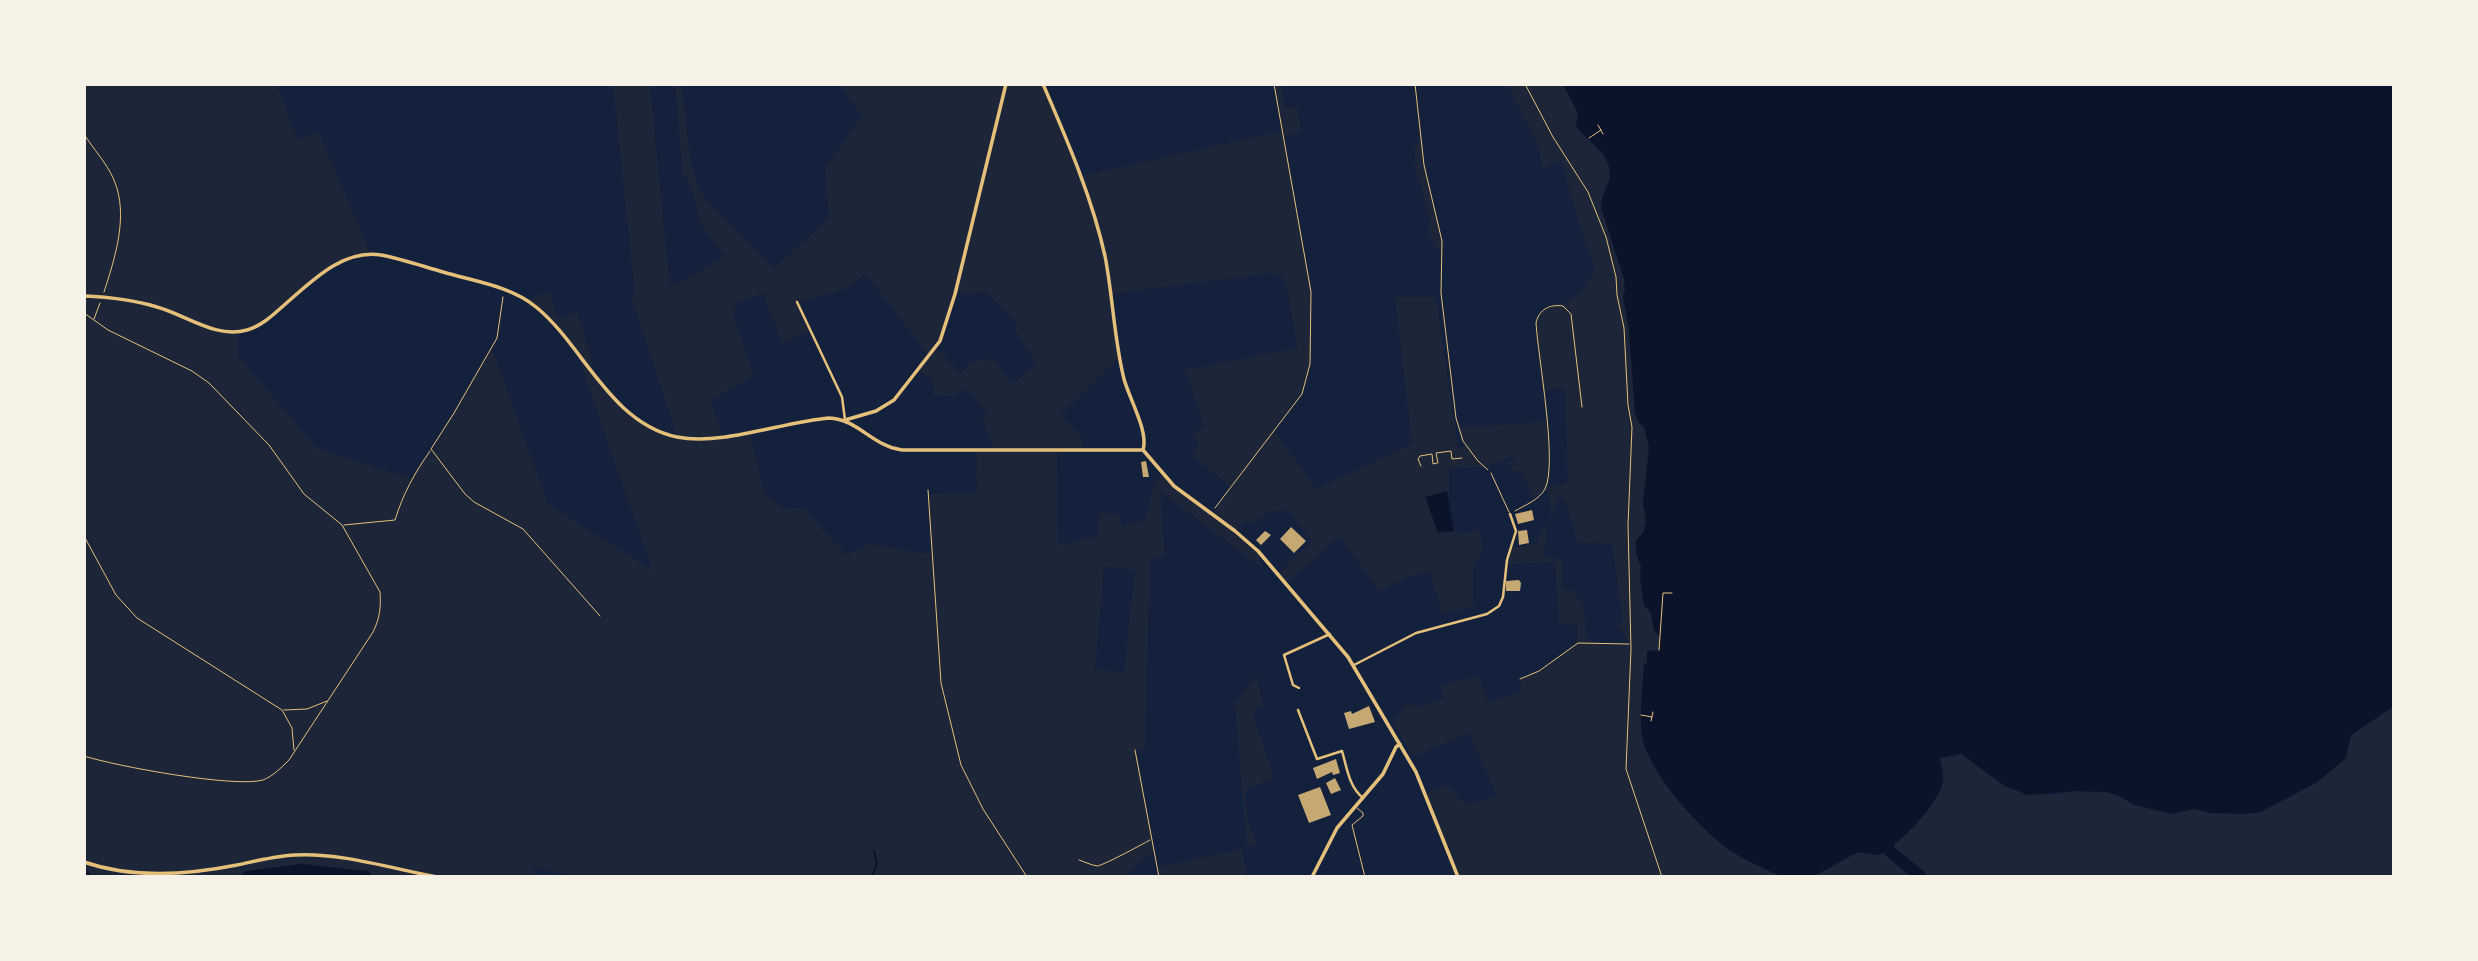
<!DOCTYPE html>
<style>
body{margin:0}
#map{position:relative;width:2478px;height:961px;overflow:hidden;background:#14213d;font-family:"Noto Sans",sans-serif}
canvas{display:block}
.frame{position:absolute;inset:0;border:86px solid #f6f1e7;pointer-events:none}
</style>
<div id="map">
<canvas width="2478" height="961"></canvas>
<div class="frame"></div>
</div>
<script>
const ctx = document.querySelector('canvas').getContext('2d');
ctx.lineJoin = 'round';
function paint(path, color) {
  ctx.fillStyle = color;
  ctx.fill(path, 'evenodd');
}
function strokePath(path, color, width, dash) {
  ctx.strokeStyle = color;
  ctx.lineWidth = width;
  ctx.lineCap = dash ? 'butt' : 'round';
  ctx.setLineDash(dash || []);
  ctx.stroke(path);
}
paint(new Path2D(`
 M84,84H277L298,140L318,131L371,254H361L334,265L260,325L238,332V356L318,449L411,478L454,413L492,348L548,504L652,570L578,356L544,313L526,300L549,291L558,318L577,312L598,380L629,412L651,427L677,436L631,296L635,295L613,84H650L670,286L685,280L725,256C717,245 706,234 701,223C694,207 695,186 683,175L675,84H681C689,122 684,166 706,200L774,268L829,218L825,168L862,115L838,84H1043L1081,176L1282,131L1274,84H1281L1285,108L1298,107L1301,133L1283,136L1310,285V364L1302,394L1274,430L1316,489L1412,444L1395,297H1436L1458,448L1467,446L1458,428L1547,421L1549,474L1545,488L1568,483L1565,387L1543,390L1536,323L1542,311C1547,307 1552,307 1558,305C1578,299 1589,285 1595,265L1585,244L1561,160L1542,169L1539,147L1507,84H1563L1578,113C1572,136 1604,146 1609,169C1612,182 1601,193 1601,207L1624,279L1625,291L1623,296L1629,329L1635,413L1644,427L1649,447L1644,501L1646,520L1637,560L1641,566L1640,577L1644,605L1651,613L1653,624L1660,638L1659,650L1647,664L1644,665C1643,687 1639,713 1642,735C1647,771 1700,830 1730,850C1744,860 1762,867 1778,875L1786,877H1458L1425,794L1448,785L1458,799L1471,805L1497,796L1469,733L1413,757L1393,722L1407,703L1417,707L1444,698L1440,685L1479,676L1488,703L1521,691L1520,679L1539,671L1577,643L1578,625L1559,624L1555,562L1506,564L1510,548L1537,544L1545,520L1547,542L1542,557L1562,559V589L1573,590L1583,605L1587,638L1599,644H1631L1616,623H1623L1612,544L1578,543L1564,498H1558L1552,520L1548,491L1545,488L1534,500L1521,470L1513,472L1508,462L1516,459L1514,456L1485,467L1449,468V512L1457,534L1480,530L1483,549L1473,569V607L1442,614L1430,571L1408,577L1380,591L1339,537L1287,583L1278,573L1312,541L1288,510L1268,512L1256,523L1246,521L1236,531L1258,551L1262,568L1160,491L1165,557L1150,559L1145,749L1136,750L1154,851L1123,877H577L534,867L533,875L526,877H469L455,874L453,877H84ZM1273,273L1282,276L1288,294L1297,348L1185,370L1204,427L1193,433L1198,444L1192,456L1231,487L1240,476L1214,512L1228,524L1174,486L1162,473L1153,488L1145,520L1123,526L1119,514L1099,513V536L1058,545L1057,450L1082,449V437L1060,415L1120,357L1111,294ZM866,274L929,356L917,372L933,379V396L956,395L960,390L971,392L988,415L982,420L994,449L976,450L977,493L928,494L931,554L869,544L846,555L805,509L782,508L764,493L750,431L723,436L710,400L754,376L733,313L737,303L763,293L782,343L810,330L797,302L844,290ZM985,292L1016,322V333L1037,364L1012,384L993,358L972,362L960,373L936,348L955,294ZM1104,567L1135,570L1124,672L1095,669Z
 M1421,138L1424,166L1441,233L1443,250L1437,249L1428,232L1430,221L1415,166V146Z
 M1257,675L1263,707L1252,711L1274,778L1246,790L1247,818L1257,845L1247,847L1235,703Z
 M2394,706V877H1814L1859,852L1870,855L1900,841L1914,827L1937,794L1943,781L1940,758L1961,754L2005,786L2050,795L2077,791L2106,792L2117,795L2135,805L2172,814L2194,809L2211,813L2260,812L2316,783L2348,745L2351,735Z
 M1242,849L1247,877H1159L1157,867Z`), '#1d2539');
paint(new Path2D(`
 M1563,84H2394V706L2351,735L2346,758L2316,783L2260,812L2246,814L2211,813L2194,809L2172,814L2135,805L2117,795L2106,792L2077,791L2028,795L2005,786L1961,754L1940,758C1941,765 1944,773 1943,780C1940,804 1899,844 1879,855C1872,855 1863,851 1857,853C1825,866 1818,885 1778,875C1762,867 1744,860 1730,850C1700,829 1647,771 1642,735C1639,712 1643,687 1644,664L1647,663V651L1659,650L1660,638L1654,630L1651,613L1644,605L1640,577L1641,566L1636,553V541L1644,531L1646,520L1643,504L1649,447L1644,427L1639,423L1635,413L1629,329L1623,296L1625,291L1624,279L1601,207C1601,195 1609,187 1610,175C1611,152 1587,142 1576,126L1578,113Z
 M1447,491L1454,531L1438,533L1425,497Z`), '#0b132b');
strokePath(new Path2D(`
 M872,877L877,863L874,851`), '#0b132b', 2);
strokePath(new Path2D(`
 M1886,833L1889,850L1893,854L1921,877
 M84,877H85
 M248,877L301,870L366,877`), '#0b132b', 12);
paint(new Path2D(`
 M1146,461L1149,477H1143L1141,462Z
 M1532,510L1534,520L1518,524L1515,514Z
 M1291,527L1306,541L1294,553L1280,539Z
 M1527,530L1529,543L1519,545L1518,531Z
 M1265,531L1271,535L1261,545L1256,540Z
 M1519,580L1521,583L1520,591H1506V581Z
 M1369,706L1375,722L1349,729L1344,713L1351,711L1352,714Z
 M1336,759L1340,773L1333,775L1332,772L1317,779L1313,768Z
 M1335,778L1341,790L1331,794L1326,783Z
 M1320,787L1331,815L1309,823L1298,795Z`), '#c6a872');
strokePath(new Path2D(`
 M1415,84L1424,165L1442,241L1441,293L1456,418L1463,441L1478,461L1488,470
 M1525,84L1553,137L1588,192L1606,237L1616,277L1617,295L1624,328L1628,405L1632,427L1628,525L1631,649L1626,769L1662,877
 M1598,125L1603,134
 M84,134C93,149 107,163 114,180C129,215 115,258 104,292
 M1589,138L1601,130
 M503,297L497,338L454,413L431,449L465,494L474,502L523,529L600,616
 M84,313L108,330L192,371L209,383L269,445L304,494L342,525L380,592C381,607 380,618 373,632L289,760C281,768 273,776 263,780C234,788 115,766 84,756
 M94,319L100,303
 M1438,463L1436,453L1451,451L1452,459L1462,458
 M1421,466L1418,459L1420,456L1432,454L1433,464L1437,463
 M928,490L941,683L961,765L983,809L1027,877
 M1215,508L1302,394L1310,364L1311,292L1274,84
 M1515,511C1525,505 1539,500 1545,489C1558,463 1538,357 1536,323C1539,309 1550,304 1563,306L1571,314L1582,407
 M344,525L395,520C403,494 414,474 430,451
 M84,536L116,595L137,618L282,710L292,728L294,750
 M1659,650L1663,593H1672
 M1520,679L1539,671L1578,643L1629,644
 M284,710L307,709L327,701
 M1641,715L1652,717
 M1651,721L1653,712
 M1135,750L1159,877
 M1079,860C1085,862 1091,865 1097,866C1102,866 1141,845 1150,840`), '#e5c07b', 1);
strokePath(new Path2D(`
 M1491,473L1509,512
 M1357,808L1363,813V816L1352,825L1365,877`), '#e5c07b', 1);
strokePath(new Path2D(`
 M797,302L842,397L845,420
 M1354,665L1416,633L1487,614L1499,606L1503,597L1507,560L1516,531L1510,514
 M1299,688L1293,685L1284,655L1330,634
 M1298,710L1317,759L1342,751C1347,768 1349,787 1363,798`), '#e5c07b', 2.5);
strokePath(new Path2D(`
 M1043,84C1067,140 1092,197 1105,256C1113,297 1114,339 1124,379C1129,398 1149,432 1143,450
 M84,296C108,297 134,300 157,307C186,315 216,339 247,330C261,326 272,316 282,307C310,283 341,249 381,255C402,259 422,266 443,272C473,281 511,286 536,307C583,345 610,423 677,437C722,446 782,422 829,418C858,419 872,446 902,450H1143
 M845,420L876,411L894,400L940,341L955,294L1006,84
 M1143,450L1174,486L1235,531L1258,551L1348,657L1416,772L1458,877
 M1312,877L1337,828L1383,774L1396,747L1400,744`), '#e5c07b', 3.5);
strokePath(new Path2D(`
 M84,862C133,879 187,875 237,865C256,861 275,856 295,855C338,852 394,869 437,877`), '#e5c07b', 3.5);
</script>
